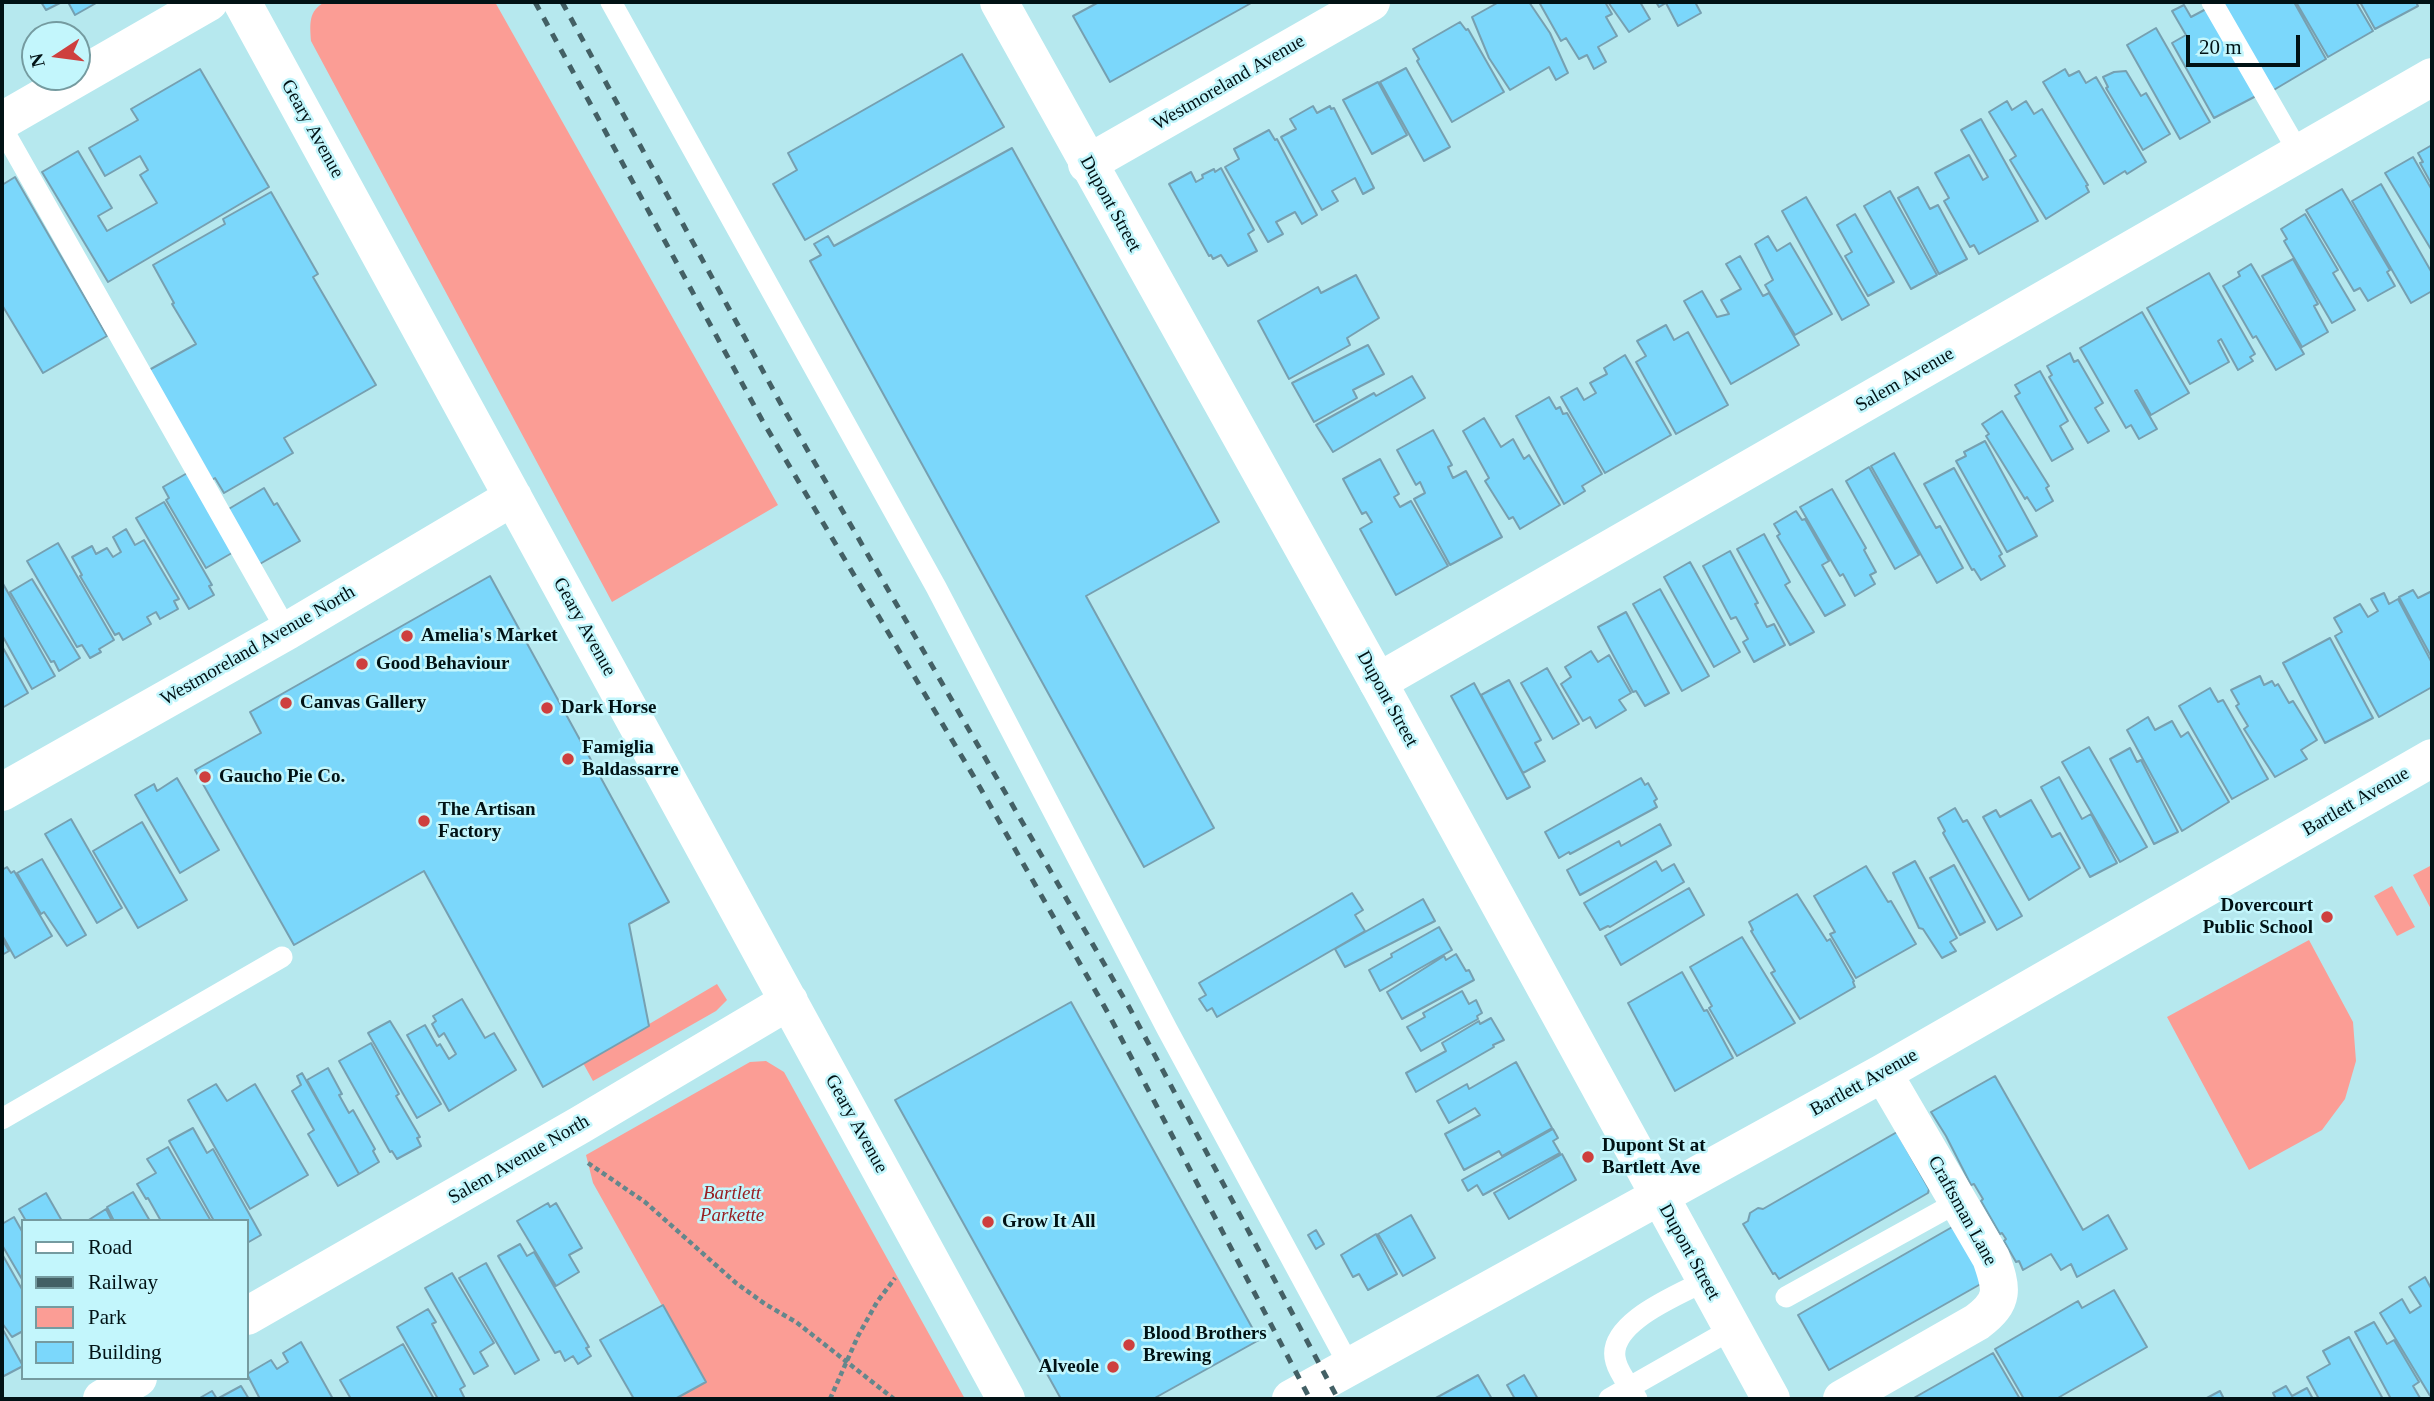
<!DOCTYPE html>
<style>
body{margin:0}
#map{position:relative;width:2434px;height:1401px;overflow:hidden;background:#b6e8ee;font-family:Georgia,serif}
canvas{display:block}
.frame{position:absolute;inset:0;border:4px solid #011215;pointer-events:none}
.legend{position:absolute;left:21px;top:1219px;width:228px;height:161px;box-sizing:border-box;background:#c3f6fc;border:2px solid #759ba0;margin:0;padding:9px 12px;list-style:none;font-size:21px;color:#011215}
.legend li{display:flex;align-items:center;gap:14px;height:35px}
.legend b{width:35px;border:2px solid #759ba0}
.north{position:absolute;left:21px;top:21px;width:70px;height:70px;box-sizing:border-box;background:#c3f6fc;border:2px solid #759ba0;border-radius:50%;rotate:257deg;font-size:19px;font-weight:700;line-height:28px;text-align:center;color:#011215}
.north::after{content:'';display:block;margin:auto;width:24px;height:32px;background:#ce3f3e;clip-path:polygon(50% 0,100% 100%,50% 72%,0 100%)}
.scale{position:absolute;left:2186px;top:35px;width:114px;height:32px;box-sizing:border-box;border:4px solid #011215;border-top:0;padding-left:9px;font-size:21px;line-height:24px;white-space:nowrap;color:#011215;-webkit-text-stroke:5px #c3f6fc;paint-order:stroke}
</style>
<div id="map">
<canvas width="2434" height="1401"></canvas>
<div class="frame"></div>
<ul class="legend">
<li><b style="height:9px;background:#fff"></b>Road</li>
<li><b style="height:9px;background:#436065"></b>Railway</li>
<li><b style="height:19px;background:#fb9d95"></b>Park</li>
<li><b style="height:19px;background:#7bd7fb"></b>Building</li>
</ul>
<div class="north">N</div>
<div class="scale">20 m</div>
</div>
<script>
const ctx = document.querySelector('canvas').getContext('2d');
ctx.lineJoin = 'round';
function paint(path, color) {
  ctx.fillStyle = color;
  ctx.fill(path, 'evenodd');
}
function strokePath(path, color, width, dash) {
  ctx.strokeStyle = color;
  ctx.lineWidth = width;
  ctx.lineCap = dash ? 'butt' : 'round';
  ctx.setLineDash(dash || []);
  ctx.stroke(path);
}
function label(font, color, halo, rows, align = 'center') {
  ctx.font = font + ' Georgia,serif';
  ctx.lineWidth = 5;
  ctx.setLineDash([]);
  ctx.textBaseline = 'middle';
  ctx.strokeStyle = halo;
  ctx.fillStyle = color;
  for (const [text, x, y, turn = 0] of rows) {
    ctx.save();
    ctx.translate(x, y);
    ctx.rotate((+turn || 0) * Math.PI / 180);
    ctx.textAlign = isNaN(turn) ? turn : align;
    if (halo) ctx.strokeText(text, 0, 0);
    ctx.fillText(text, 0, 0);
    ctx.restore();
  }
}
paint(new Path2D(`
 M325,2H495L778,505L612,602L311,41C310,24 308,11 325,2Z
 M2430,866L2432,869V911L2413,875Z
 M2392,886L2415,927L2397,936L2374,896Z
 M2309,940L2353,1022L2356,1061L2345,1099L2322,1130L2249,1170L2167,1017Z
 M717,984L727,1000L716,1011L593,1081L583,1063Z
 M766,1061L784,1072L965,1399H675L705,1382L593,1183L586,1155L750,1062Z`), '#fb9d95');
const building = new Path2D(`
 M41,2H62L46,10Z
 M68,2H98L75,15Z
 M1099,2H1253L1110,82L1073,16Z
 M1499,2H1529L1550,33L1568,73L1556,80L1549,67L1510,90L1489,58L1472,17Z
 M1539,2H1605L1612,14L1606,17L1617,36L1598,47L1606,62L1594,69L1587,55L1579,59L1566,38L1561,41Z
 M1608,2H1640L1650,19L1629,32Z
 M1656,2H1695L1701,13L1678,26L1666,3L1659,7Z
 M2226,2H2294L2326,59L2272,91L2222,4Z
 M2296,2H2356L2373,31L2328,57Z
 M2360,2H2416L2418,6L2375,29Z
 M2184,5L2191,17L2208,8L2258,95L2214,118L2172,43L2186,35L2172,11Z
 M1460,22L1466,30L1468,29L1504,92L1452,122L1417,61L1419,59L1413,49Z
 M2156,28L2210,122L2180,139L2127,45Z
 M962,54L1004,127L805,240L773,184L797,170L788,153Z
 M1406,68L1450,147L1424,161L1380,82Z
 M200,69L269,187L108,282L42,172L78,151L112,208L98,216L107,231L157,203L140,175L148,170L140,156L105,176L89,148L138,120L131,109Z
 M2065,69L2069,76L2079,71L2086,83L2096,77L2146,162L2127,174L2125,171L2104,184L2043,82Z
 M2126,71L2141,96L2146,93L2170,134L2143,150L2106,88L2108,87L2103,77L2114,72Z
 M1378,82L1407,135L1372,154L1343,100Z
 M2007,101L2012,110L2026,101L2034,114L2042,109L2088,185L2086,186L2089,192L2046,219L2010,160L2016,156L1989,112Z
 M1313,106L1317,113L1330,106L1331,109L1334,108L1374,188L1363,194L1355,178L1332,191L1338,201L1322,210L1281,137L1296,129L1290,119Z
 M1981,119L2038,221L1979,254L1974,245L1970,247L1944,201L1949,198L1935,173L1969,155L1983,180L1988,177L1961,130Z
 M1269,130L1275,140L1277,139L1317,215L1302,224L1295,212L1276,222L1283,234L1268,242L1225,167L1239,159L1234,149Z
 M2432,145V185L2420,163L2423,162L2418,153Z
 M1012,148L1219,522L1086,596L1214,828L1144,867L810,261L821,255L814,244L828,236L834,246Z
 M2413,157L2432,190V251L2385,173Z
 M1221,168L1254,230L1248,234L1257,251L1228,266L1221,255L1213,259L1211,255L1209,256L1169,184L1191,172L1196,182L1203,178L1202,175L1214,169L1215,172Z
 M15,177L107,336L43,373L2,305V185Z
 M2381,184L2432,273V291L2411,303L2352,201Z
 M1918,187L1930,209L1938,205L1967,259L1939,274L1898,198Z
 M2342,189L2390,270L2387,272L2395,286L2368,301L2360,288L2354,291L2306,210Z
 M1890,191L1937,275L1911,289L1864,206Z
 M271,192L318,274L313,277L376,385L284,438L293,453L224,493L215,478L212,480L149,370L196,344L172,304L174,303L153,265L225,224L223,219Z
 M1806,197L1869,305L1842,320L1782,211Z
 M1855,214L1894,282L1868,296L1845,256L1852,252L1837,225Z
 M2305,214L2338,270L2333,273L2355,310L2332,323L2284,241L2287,239L2281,229Z
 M1768,236L1777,251L1790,243L1832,314L1795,335L1765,285L1773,280L1755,244Z
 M1740,256L1763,296L1769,293L1799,345L1731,384L1684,301L1702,291L1717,317L1729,314L1721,300L1741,289L1726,264Z
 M2293,259L2318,304L2314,306L2328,332L2302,347L2262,276Z
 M2251,264L2304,354L2276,370L2256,336L2253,338L2223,286L2240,276L2238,272Z
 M2209,273L2255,354L2250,357L2253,361L2238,370L2221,339L2218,341L2229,362L2190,384L2147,308Z
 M1356,275L1379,318L1347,338L1350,345L1289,379L1258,321L1318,287L1321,293Z
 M2142,312L2189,393L2151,415L2137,390L2135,391L2157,429L2139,439L2131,425L2126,428L2080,348Z
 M1666,325L1674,340L1688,332L1728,405L1676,434L1636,362L1646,356L1637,341Z
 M1368,345L1384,374L1353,390L1357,398L1314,422L1292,383Z
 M2070,353L2074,362L2078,360L2103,403L2095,408L2109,431L2088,443L2049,377L2052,375L2047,366Z
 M1625,355L1671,435L1605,473L1561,397L1577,388L1584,400L1596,393L1590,383L1607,374L1604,368Z
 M2040,371L2068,421L2060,426L2073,449L2052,461L2015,396L2020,393L2015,385Z
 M1412,376L1425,398L1333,452L1316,425L1374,393L1376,396Z
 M1549,397L1556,409L1560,407L1563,414L1567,413L1602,474L1582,486L1585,491L1564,504L1516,416Z
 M2002,411L2049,486L2046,488L2053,501L2036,511L2027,497L2025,499L1986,436L1989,434L1982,424Z
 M1484,418L1501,447L1513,439L1524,459L1529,455L1560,505L1520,529L1513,517L1509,519L1485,481L1489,478L1463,431Z
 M1433,430L1452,465L1448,467L1453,478L1466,471L1502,537L1450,565L1414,499L1425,493L1420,482L1416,485L1397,450Z
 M1985,441L2037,536L2007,552L1956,461L1966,456L1964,452Z
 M1894,453L1936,528L1940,526L1963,568L1937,583L1871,466Z
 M1380,459L1399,494L1394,497L1400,507L1411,501L1448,566L1396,595L1360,529L1372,522L1366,512L1362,514L1343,479Z
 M1869,467L1919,555L1895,569L1846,481Z
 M1954,468L2002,554L1999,556L2005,566L1981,580L1974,569L1972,570L1924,484Z
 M189,472L237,550L206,568L166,500L169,498L163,487Z
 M264,488L274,505L277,503L300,541L258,565L227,510Z
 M1832,489L1866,548L1864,550L1876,572L1870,575L1875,584L1855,596L1843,574L1840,576L1800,507Z
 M164,502L212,585L209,586L214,595L189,609L136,518Z
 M1796,511L1802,520L1805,519L1829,561L1822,565L1845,605L1825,616L1777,536L1780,534L1774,524Z
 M126,529L135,545L144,540L179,599L174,601L178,609L160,619L156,612L147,617L151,624L123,640L119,633L115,635L80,576L82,575L72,557L92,546L96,554L107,548L113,557L121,552L113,537Z
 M1764,534L1790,582L1785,585L1814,632L1790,645L1737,549Z
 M58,543L114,640L99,649L101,652L90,658L82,645L77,647L27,561Z
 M1730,551L1758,603L1755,604L1767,627L1774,624L1785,645L1754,662L1743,642L1748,639L1736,617L1731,619L1703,566Z
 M1690,562L1740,652L1714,667L1664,577Z
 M490,576L669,902L629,924L649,1026L543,1087L424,871L294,945L195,770L261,733L250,712Z
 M32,579L80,658L59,671L54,661L51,662L10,592Z
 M2,582L55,676L32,689L2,635Z
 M1660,589L1709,676L1682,691L1633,604Z
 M2413,590L2418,598L2432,591V658L2399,597Z
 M2384,593L2389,604L2398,599L2432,663V687L2379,717L2335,636L2342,632L2334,618L2360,604L2368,617L2378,611L2371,599Z
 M1626,612L1669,693L1645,706L1636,691L1633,692L1598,627Z
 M2330,638L2373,718L2325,743L2283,663Z
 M2,646L28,693L2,708Z
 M1591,651L1598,662L1609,655L1631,693L1619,700L1626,710L1596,728L1590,717L1583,721L1561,684L1571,677L1565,667Z
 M1547,668L1579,724L1553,739L1521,683Z
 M2260,676L2264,685L2272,681L2275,686L2278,684L2289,703L2293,701L2317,740L2301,750L2307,759L2275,777L2244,729L2248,726L2236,706L2239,704L2231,690Z
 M1509,680L1541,740L1535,743L1545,761L1523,773L1481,695Z
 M1474,683L1530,787L1507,799L1451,696Z
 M2210,688L2218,702L2223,700L2268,779L2232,799L2179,706Z
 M2148,717L2155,730L2172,721L2181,737L2188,732L2229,802L2182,831L2127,730Z
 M2089,747L2147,847L2120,862L2062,762Z
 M2130,748L2137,762L2141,760L2178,832L2154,844L2110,759Z
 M2059,777L2082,819L2091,814L2117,863L2090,877L2041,787Z
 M177,778L219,850L180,873L135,795L154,784L157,791Z
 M1641,778L1645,785L1648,783L1657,799L1654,801L1657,807L1570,854L1569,852L1559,858L1545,832Z
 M2031,800L2052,837L2060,833L2080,868L2029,900L1983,817L1996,810L2000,817Z
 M1955,808L1963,822L1967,820L2022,916L1997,930L1943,833L1945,831L1938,818Z
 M71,819L122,908L97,923L45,834Z
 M142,822L187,900L138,928L93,851Z
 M1660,824L1671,845L1580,895L1567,870L1619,841L1621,846Z
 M42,859L86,935L67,946L44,912L41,914L17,873Z
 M1656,861L1662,871L1674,864L1684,882L1610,927L1608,926L1600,930L1584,903Z
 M1915,861L1957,938L1950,942L1956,951L1942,958L1923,929L1919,928L1893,873Z
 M1954,865L1985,922L1960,935L1930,878Z
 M1866,866L1888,902L1891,901L1916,944L1856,978L1830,934L1835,932L1814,896Z
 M7,867L11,873L14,871L52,936L15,958L2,935V870Z
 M1689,888L1704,915L1621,965L1605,936Z
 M1352,893L1363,910L1355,915L1365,931L1217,1017L1212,1008L1207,1011L1199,999L1206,995L1199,983Z
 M1797,894L1827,941L1830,939L1854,981L1853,982L1855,987L1800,1019L1771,973L1775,971L1751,931L1753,930L1749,922Z
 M1423,899L1435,921L1345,967L1335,949Z
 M1439,927L1452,950L1380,991L1369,970L1392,957L1391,954Z
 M1742,937L1795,1023L1737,1056L1709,1008L1712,1006L1690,967Z
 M2,939L9,951L2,955Z
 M1456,954L1466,971L1469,970L1474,980L1402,1019L1387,992L1444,956L1446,960Z
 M1682,972L1704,1011L1707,1010L1733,1058L1675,1091L1628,1003Z
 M1462,991L1469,1004L1476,1000L1482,1013L1477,1016L1478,1019L1421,1051L1407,1027L1425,1017L1423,1013Z
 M462,999L485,1038L494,1033L516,1070L449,1111L407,1035L425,1025L437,1046L440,1044L449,1059L456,1054L444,1033L439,1037L432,1024L436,1021L433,1016Z
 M1071,1002L1259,1340L1153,1399H1061L895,1100Z
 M1491,1018L1504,1040L1493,1045L1494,1047L1416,1092L1406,1073L1446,1051L1442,1043L1479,1021L1480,1024Z
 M390,1021L441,1104L417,1118L368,1033Z
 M371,1043L399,1094L396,1096L420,1137L417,1138L421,1146L397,1159L392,1151L390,1152L339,1061Z
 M1516,1062L1552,1128L1502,1156L1499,1151L1464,1170L1445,1134L1480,1115L1475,1108L1449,1123L1437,1101L1467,1084L1469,1089Z
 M328,1068L342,1094L339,1095L349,1113L353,1110L375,1149L373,1151L379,1162L359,1174L307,1080Z
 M302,1073L359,1174L338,1186L308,1134L314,1130L292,1091L301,1085L297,1076Z
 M1995,1076L2083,1230L2108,1215L2127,1249L2077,1277L2071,1264L2061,1270L2051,1254L2023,1270L2019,1261L2016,1262L2004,1241L2006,1239L2002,1233L2000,1234L1981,1201L1983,1199L1974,1184L1971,1185L1946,1136L1931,1112Z
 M216,1084L227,1101L255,1084L308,1175L250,1209L188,1100Z
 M193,1128L207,1153L213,1149L261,1235L247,1243V1221H214L169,1141Z
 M1553,1129L1558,1138L1553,1141L1560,1153L1483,1195L1477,1185L1468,1191L1462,1180Z
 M1897,1132L1929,1189L1928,1193L1779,1279L1775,1273L1773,1274L1743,1224L1748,1221L1750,1213L1758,1208L1763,1209Z
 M168,1147L211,1221H161L148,1198L146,1199L137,1184L156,1173L147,1159Z
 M1562,1154L1576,1180L1509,1219L1494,1193Z
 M133,1192L150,1221H114L107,1207Z
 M46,1193L62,1221H26L19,1209Z
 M548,1203L550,1207L556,1203L582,1248L569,1255L579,1272L556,1286L517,1221Z
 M106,1209L112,1221H87Z
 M1411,1215L1435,1258L1403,1276L1378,1234Z
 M14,1217L23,1233V1281L2,1245V1224Z
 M1954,1226L1986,1281L1829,1370L1798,1315Z
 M1316,1230L1324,1244L1316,1249L1308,1235Z
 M1376,1234L1397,1274L1368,1290L1359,1274L1353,1277L1341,1255Z
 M520,1244L527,1256L534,1252L589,1347L586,1348L591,1356L578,1364L573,1356L565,1361L560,1351L555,1353L498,1256Z
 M2,1254L23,1291V1331L12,1337L2,1323Z
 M486,1263L539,1360L515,1374L459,1278Z
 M452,1273L494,1343L480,1352L488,1366L474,1374L425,1288Z
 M2425,1277L2432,1290V1399L2380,1313L2402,1299L2410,1313L2421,1306L2409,1287Z
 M2114,1290L2147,1347L2056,1399H2024L1995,1349L2078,1301L2082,1308Z
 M663,1305L706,1382L675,1399H634L600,1340Z
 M428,1309L436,1322L432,1324L465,1386L460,1389L465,1399H438L397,1327Z
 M2374,1322L2387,1344L2394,1340L2419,1382L2413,1386L2420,1398L2418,1399H2391L2355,1332Z
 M2,1328L23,1366L2,1377Z
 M2349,1337L2383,1399H2319L2307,1377L2330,1364L2323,1351Z
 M301,1342L333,1399H260L247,1374L271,1360L277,1369L288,1362L283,1353Z
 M403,1344L434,1399H351L340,1380Z
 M1993,1353L2020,1399H1912Z
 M1478,1375L1492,1399H1434Z
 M1524,1375L1538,1399H1515L1507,1385Z
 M241,1386L249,1399H217Z
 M2286,1386L2292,1396L2307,1388L2313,1399H2276L2273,1393Z
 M212,1391L217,1399H198Z
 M2220,1391L2224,1399H2205Z`);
paint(building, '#7bd7fb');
strokePath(building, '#76a0b1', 2);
strokePath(new Path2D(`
 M588,1163L645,1202L736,1283L765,1304L796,1322L894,1399
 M830,1399L858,1336L877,1302L895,1278`), '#64878c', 4.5, [5, 3.5]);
strokePath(new Path2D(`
 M611,2L936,587L1167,1029L1350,1367
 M2212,2L2299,153
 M2,128L287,631
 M2,1119L282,957
 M1786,1297L1958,1202
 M1609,1399L1732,1329
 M1637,1399C1631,1388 1619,1374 1616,1362C1604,1324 1678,1295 1705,1281`), '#fff', 21);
strokePath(new Path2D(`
 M242,2L1006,1399
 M1087,164L1371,2
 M1378,682L2432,77
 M2,792L287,631L513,497
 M247,1316L580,1125L789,1001
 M102,1399L138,1378
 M1291,1399L1883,1073L2432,758
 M1842,1399L1977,1322C2005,1301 2002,1289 1991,1258L1883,1073`), '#fff', 38);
strokePath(new Path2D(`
 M2,121L209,2`), '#fff', 38);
strokePath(new Path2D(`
 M999,2L1378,682L1771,1399`), '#fff', 38);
strokePath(new Path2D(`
 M535,2L762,420L974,777L1108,1013L1310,1399
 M562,2L782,406L1129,1007L1338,1399`), '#436065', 5, [9, 9]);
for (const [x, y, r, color] of [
 [407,636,7,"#ce3f3e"],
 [362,664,7,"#ce3f3e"],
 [286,703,7,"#ce3f3e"],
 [547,708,7,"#ce3f3e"],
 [568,759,7,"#ce3f3e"],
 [205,777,7,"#ce3f3e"],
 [424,821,7,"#ce3f3e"],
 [2327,917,7,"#ce3f3e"],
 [1588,1157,7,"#ce3f3e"],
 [988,1222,7,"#ce3f3e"],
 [1129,1345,7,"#ce3f3e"],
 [1113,1367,7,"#ce3f3e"]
]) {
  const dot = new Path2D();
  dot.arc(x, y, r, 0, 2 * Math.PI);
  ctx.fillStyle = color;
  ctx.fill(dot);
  strokePath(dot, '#c3f6fc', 2.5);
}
label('19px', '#011215', '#c3f6fc', [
 ["Westmoreland Avenue",1229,83,-30],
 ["Geary Avenue",312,129,61],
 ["Dupont Street",1110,204,61],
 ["Salem Avenue",1905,380,-30],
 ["Geary Avenue",584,627,61],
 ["Westmoreland Avenue North",258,646,-30],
 ["Dupont Street",1387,699,61],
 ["Bartlett Avenue",2356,802,-30],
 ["Bartlett Avenue",1864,1083,-29],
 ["Geary Avenue",856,1124,61],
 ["Salem Avenue North",519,1160,-30],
 ["Craftsman Lane",1962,1211,61],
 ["Dupont Street",1689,1252,61]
]);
label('bold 19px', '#011215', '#c3f6fc', [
 ["Amelia's Market",421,636],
 ["Good Behaviour",376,664],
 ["Canvas Gallery",300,703],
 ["Dark Horse",561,708],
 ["Famiglia",582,748],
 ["Baldassarre",582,770],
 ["Gaucho Pie Co.",219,777],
 ["The Artisan",438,810],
 ["Factory",438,832],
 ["Dovercourt",2313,906,"right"],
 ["Public School",2313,928,"right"],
 ["Dupont St at",1602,1146],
 ["Bartlett Ave",1602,1168],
 ["Grow It All",1002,1222],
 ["Blood Brothers",1143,1334],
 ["Brewing",1143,1356],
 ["Alveole",1099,1367,"right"]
], 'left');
label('italic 19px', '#981f22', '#c3f6fc', [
 ["Bartlett",732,1194],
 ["Parkette",732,1216]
]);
</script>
